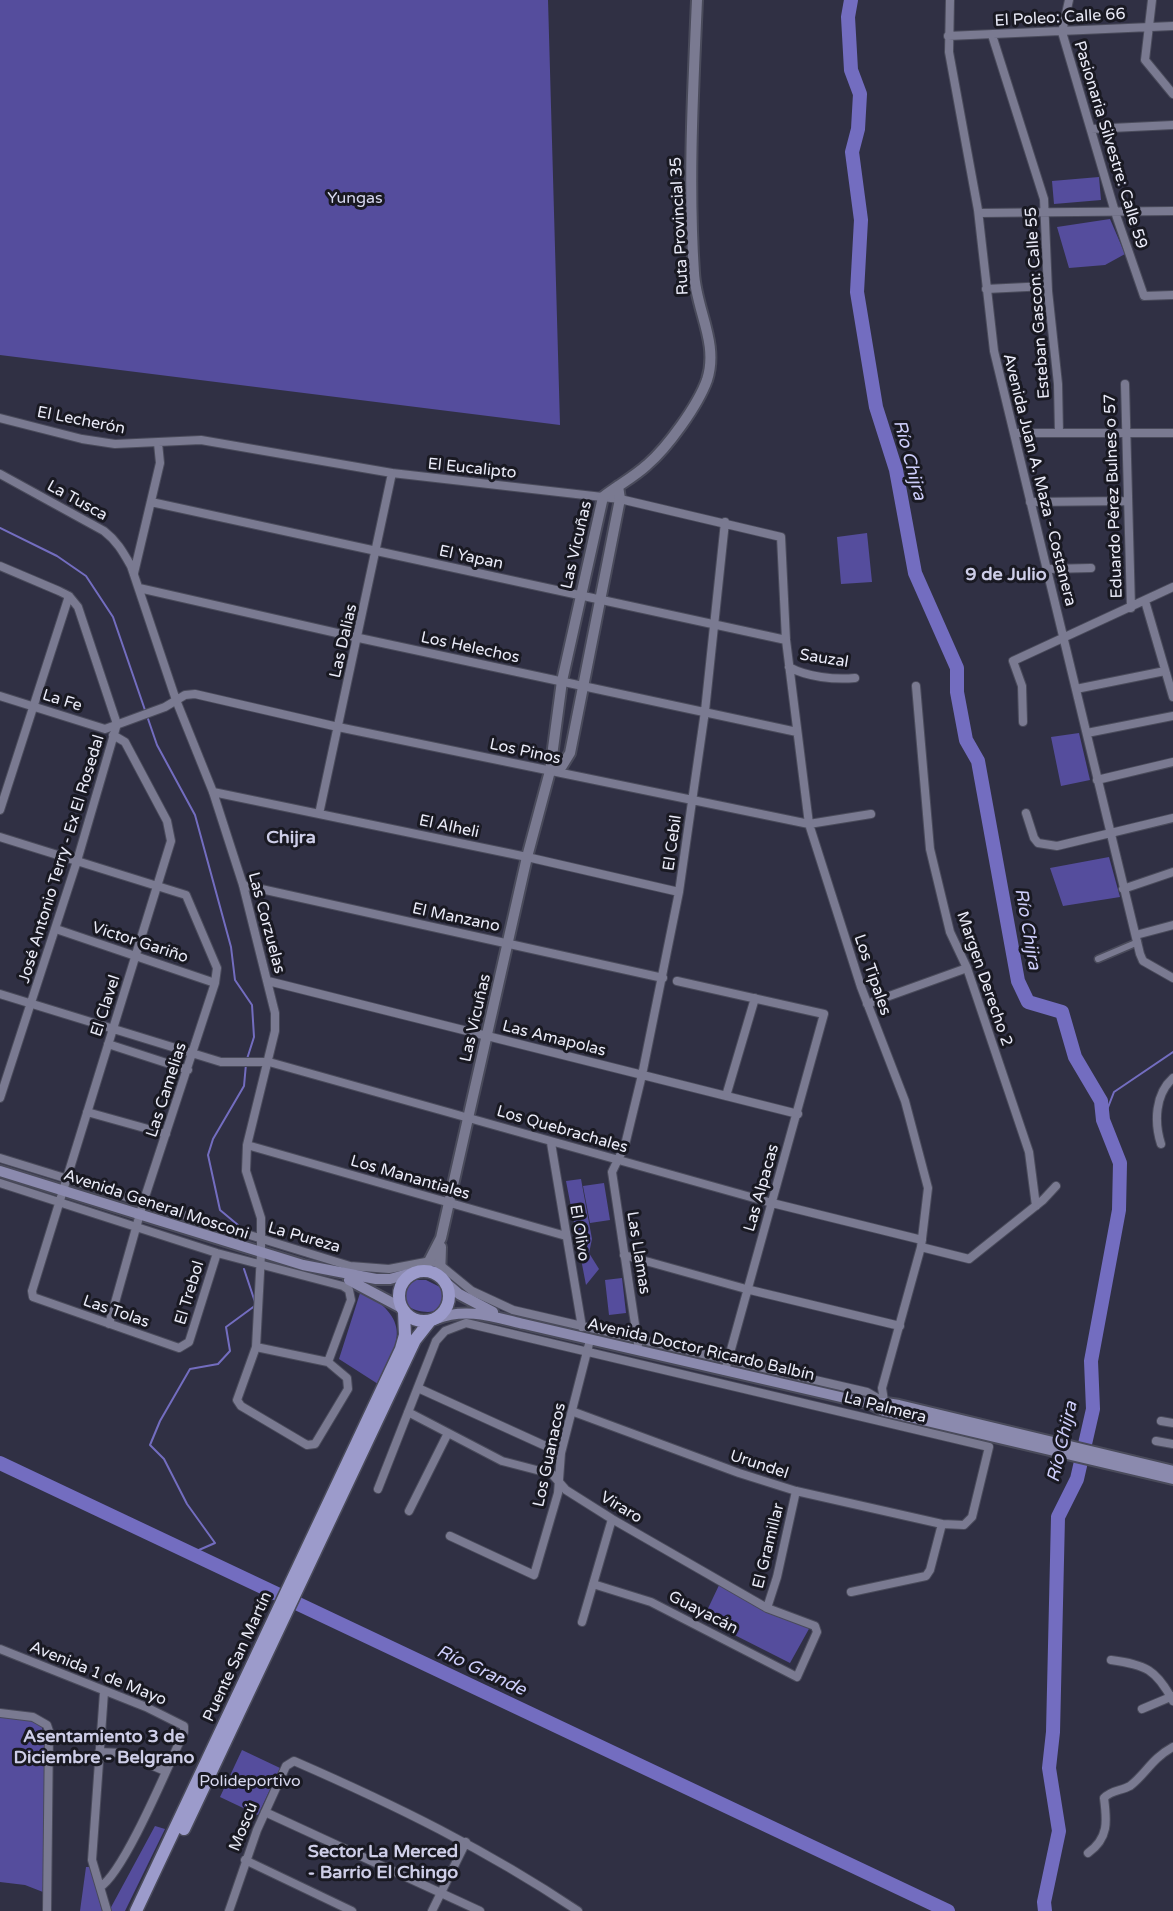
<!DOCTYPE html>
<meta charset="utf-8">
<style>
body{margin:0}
canvas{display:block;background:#303044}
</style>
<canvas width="1173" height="1911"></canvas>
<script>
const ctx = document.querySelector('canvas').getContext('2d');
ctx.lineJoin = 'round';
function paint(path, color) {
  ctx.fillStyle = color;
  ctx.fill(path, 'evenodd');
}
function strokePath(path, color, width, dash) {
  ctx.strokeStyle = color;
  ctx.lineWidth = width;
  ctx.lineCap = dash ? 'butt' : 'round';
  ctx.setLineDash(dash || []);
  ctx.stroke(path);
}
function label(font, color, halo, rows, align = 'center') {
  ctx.font = font + ' "Varela Round",sans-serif';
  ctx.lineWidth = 6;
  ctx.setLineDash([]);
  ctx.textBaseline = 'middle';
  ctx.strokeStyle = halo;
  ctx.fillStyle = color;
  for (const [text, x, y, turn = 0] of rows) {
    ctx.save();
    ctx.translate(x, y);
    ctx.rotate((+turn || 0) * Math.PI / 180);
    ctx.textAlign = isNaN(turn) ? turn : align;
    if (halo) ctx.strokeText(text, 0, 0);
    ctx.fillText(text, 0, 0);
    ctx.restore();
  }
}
paint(new Path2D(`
 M0,0H548L560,425L0,355Z
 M1099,177L1101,200L1054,204L1052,181Z
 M1110,219L1125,254L1105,265L1069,268L1057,227Z
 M867,533L872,582L841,584L837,537Z
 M1079,733L1090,780L1061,786L1051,737Z
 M1109,857L1120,897L1063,906L1050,868Z
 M581,1179L592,1239L589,1253L599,1269L586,1285L566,1181Z
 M604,1183L610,1220L590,1223L583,1186Z
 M622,1278L626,1313L609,1315L605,1280Z
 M416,1280H426L440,1287C458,1313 424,1318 406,1305L403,1292L406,1286Z
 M361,1290C411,1320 401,1340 378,1384L339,1359Z
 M721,1581L810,1627L790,1663L703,1619Z
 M0,1710L38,1718C55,1746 44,1855 43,1892L25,1885L0,1882Z
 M242,1750L280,1768L258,1815L220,1797Z
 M155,1826L165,1829L125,1911H109Z
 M86,1867H91L102,1911H80Z`), '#554d9d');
strokePath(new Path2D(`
 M0,528L57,556L86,576L113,617L157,745L195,815L231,947L235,980L252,1005L254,1037L247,1059
 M1103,1120L1114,1092L1173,1052
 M238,1225L220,1210L208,1155L213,1139L244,1086L246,1064
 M192,1553L215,1543L187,1504L164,1459L150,1445L160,1421L190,1369L218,1364L230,1351L226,1327L256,1305L244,1269`), '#736dc0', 2);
strokePath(new Path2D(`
 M851,0L848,17L851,70L860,94L858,129L852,152L861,220L857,292L876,407L896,470L915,573L957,668V692L966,740L978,761L1018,981L1028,1002L1062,1012L1075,1057L1101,1101L1103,1120L1120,1163L1119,1210L1091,1361L1093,1409L1077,1479L1058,1517L1053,1732L1049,1768L1059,1831L1044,1902L1045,1911
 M0,1463L948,1911`), '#736dc0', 14);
const pedestrian = new Path2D(`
 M1098,959L1138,942`);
const minor = new Path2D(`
 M950,0L949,52L978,210L994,351L1140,954L1143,961L1173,978
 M1069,0L1062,32L1115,212L1144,296L1173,295
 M1152,0L1145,60L1173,94
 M992,35L1044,199L1048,291L1058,384L1059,433
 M948,36L1173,26
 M1091,129L1173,125
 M979,213L1173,211
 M986,289L1047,286
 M1125,384L1131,608
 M0,418L82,439L115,444L201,440L392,473L620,499L781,537L786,640L809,824L861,987L905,1101L928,1188L921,1247L882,1388L885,1407
 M1014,433H1173
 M0,474L104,531C117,541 123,552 131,566L176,700L213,792L243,885L275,1013V1031L247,1145L246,1171L261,1218V1254L256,1347L237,1400L241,1406L307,1445L315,1444L348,1389L347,1378L328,1362L256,1347
 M151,502L786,640
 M1030,502L1128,501
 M0,566L59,591L69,596L78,607L117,724L77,861L0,1098
 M1048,569L1091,568
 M134,573L160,463L158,443
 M139,588L359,638L797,732
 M1145,601L1173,697
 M789,667C807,677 835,680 855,678
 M916,686L930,849L950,932L967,968L1029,1152L1036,1206
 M1076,689L1165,671
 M0,696L105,729L165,707L185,695L195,694L338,727L809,824L871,814
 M1023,722L1022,686L1013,661L1173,587
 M1087,733L1173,716
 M113,735L125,742L167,821L171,841L32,1291L33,1297L179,1348L189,1342L217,1253
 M1097,780L1173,762
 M213,792L527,857L679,892
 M0,810L69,596
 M1026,813L1034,838L1038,843L1057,846L1173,818
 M319,814L392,473
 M0,837L186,895L217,968L215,983L143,1203L109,1324
 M243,885L663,978
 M1123,889L1173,872
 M56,929L215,983
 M1136,935L1173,925
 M268,981L798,1114
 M677,981L824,1014L725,1371
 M0,994L221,1062H269L772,1203L922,1240
 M867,1004L967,968
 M108,1044L188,1070
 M726,1096L755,998
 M87,1112L166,1134
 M551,1143L582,1327
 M1161,1144C1154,1122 1155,1094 1173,1078
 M247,1145L566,1236
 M0,1158L350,1266L389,1269L431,1261L439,1264L472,1291L513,1310L867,1392L886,1403
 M0,1183L217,1253L343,1286L349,1290L351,1300L328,1362
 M921,1247L969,1259L1043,1200L1056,1186
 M624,1255L746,1289L900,1326
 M638,1344L612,1172L625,1145L642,1075L679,892L705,711L725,522
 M418,1388L561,1453
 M408,1412L502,1461L552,1474L566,1490L612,1519L767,1608L815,1626L817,1632L797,1677L651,1602L593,1584
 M574,1412L739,1473L796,1491L942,1524
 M1161,1421L1173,1423
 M1156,1441L1173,1444
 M378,1489L436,1341L445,1331L466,1323L989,1447L972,1517L964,1525L942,1524L930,1570L926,1576L851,1592
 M409,1511L448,1433
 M450,1536L534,1575L558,1493L561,1453L590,1340
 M767,1608L777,1577L796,1491
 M582,1622L612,1519
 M0,1649L146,1707L184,1726V1732C169,1764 124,1873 100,1887
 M1111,1660C1146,1665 1156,1669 1173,1701
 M104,1692L92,1860L107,1911
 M1142,1709L1173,1696
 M0,1713L33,1717L47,1725L49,1731L47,1911
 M99,1752L122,1753L165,1771
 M265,1812L480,1911
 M1088,1853C1109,1838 1107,1821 1104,1798C1111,1790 1121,1791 1130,1786C1146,1774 1151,1759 1173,1747
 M245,1860L352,1911
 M229,1911L257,1830L286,1766L294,1761C395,1805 487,1850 578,1911
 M432,1911L466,1842`);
const tertiary = new Path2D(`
 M550,771L562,766L570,753L620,499L618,486
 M424,1271L441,1238L527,857L550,771L562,681L603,497C617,486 634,477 647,465C668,447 698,405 707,380C719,343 696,310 694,273C688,182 693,91 697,0
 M440,1277L441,1247`);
const secondary = new Path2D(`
 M0,1171L303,1265L376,1279H390L415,1272
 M349,1280L400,1307
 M445,1282L459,1294L493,1312
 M436,1319C466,1307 494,1317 524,1324L871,1404L884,1411L1173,1479
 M872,1404L886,1403L899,1405L1173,1471`);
const primary = new Path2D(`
 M399 1296a25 25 0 1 1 50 0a25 25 0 1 1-50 0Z
 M184,1829L415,1340L430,1321
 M136,1911L401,1349L405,1335L404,1312`);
strokePath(pedestrian, '#4a4b5b', 9);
strokePath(minor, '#4a4b5b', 10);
strokePath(tertiary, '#4a4b5b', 14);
strokePath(secondary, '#4a4b5b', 14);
strokePath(primary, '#4a4b5b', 15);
strokePath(pedestrian, '#7a7a91', 6);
strokePath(minor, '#7a7a91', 8);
strokePath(tertiary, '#7a7a91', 10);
strokePath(secondary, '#8b8aae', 10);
strokePath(primary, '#9c9bcb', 12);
label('16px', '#eaebf8', '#191922', [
 ["El Poleo: Calle 66",1060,18,-3],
 ["Pasionaria Silvestre: Calle 59",1110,145,73],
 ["Ruta Provincial 35",680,226,-93],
 ["Esteban Gascon: Calle 55",1038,303,-94],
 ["El Lecherón",81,421,11],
 ["El Eucalipto",472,469,6],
 ["Avenida Juan A. Maza - Costanera",1039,480,76],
 ["Eduardo Pérez Bulnes o 57",1114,496,-92],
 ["La Tusca",77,501,29],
 ["Las Vicuñas",577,545,-77],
 ["El Yapan",471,558,12],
 ["Las Dalias",344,641,-77],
 ["Los Helechos",470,648,12],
 ["Sauzal",824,659,9],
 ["La Fe",62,701,17],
 ["Los Pinos",525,752,12],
 ["El Alheli",449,827,12],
 ["El Cebil",673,843,-82],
 ["José Antonio Terry - Ex El Rosedal",62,859,-73],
 ["El Manzano",456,918,12],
 ["Las Corzuelas",266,923,75],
 ["Victor Gariño",140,943,18],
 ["Los Tipales",872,975,71],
 ["Margen Derecho 2",984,979,71],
 ["El Clavel",106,1006,-72],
 ["Las Vicuñas",476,1018,-77],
 ["Las Amapolas",554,1039,14],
 ["Las Camelias",167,1090,-72],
 ["Los Quebrachales",562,1130,16],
 ["Los Manantiales",410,1178,16],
 ["Las Alpacas",762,1188,-74],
 ["Avenida General Mosconi",156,1205,18],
 ["El Olivo",579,1233,81],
 ["La Pureza",304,1238,16],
 ["Las Llamas",638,1253,81],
 ["El Trebol",190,1293,-73],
 ["Las Tolas",116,1312,19],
 ["Avenida Doctor Ricardo Balbín",701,1350,13],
 ["La Palmera",885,1408,14],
 ["Los Guanacos",550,1455,-78],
 ["Urundel",759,1465,18],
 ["Viraro",621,1508,31],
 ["El Gramillar",769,1546,-76],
 ["Guayacán",703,1613,27],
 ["Puente San Martín",238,1657,-65],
 ["Avenida 1 de Mayo",98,1674,22],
 ["Moscú",244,1827,-68]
]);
label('16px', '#d8d9f0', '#191922', [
 ["Yungas",355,199],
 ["Polideportivo",250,1782]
]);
label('italic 18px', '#cecefb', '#191922', [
 ["Río Chijra",909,460,75],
 ["Río Chijra",1027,929,80],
 ["Río Chijra",1063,1442,-77],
 ["Río Grande",481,1671,25]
]);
label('bold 18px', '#cecee8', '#191922', [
 ["9 de Julio",1006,575],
 ["Chijra",291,838],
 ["Asentamiento 3 de",104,1737],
 ["Diciembre - Belgrano",104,1758],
 ["Sector La Merced",383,1852],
 ["- Barrio El Chingo",383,1873]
]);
</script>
